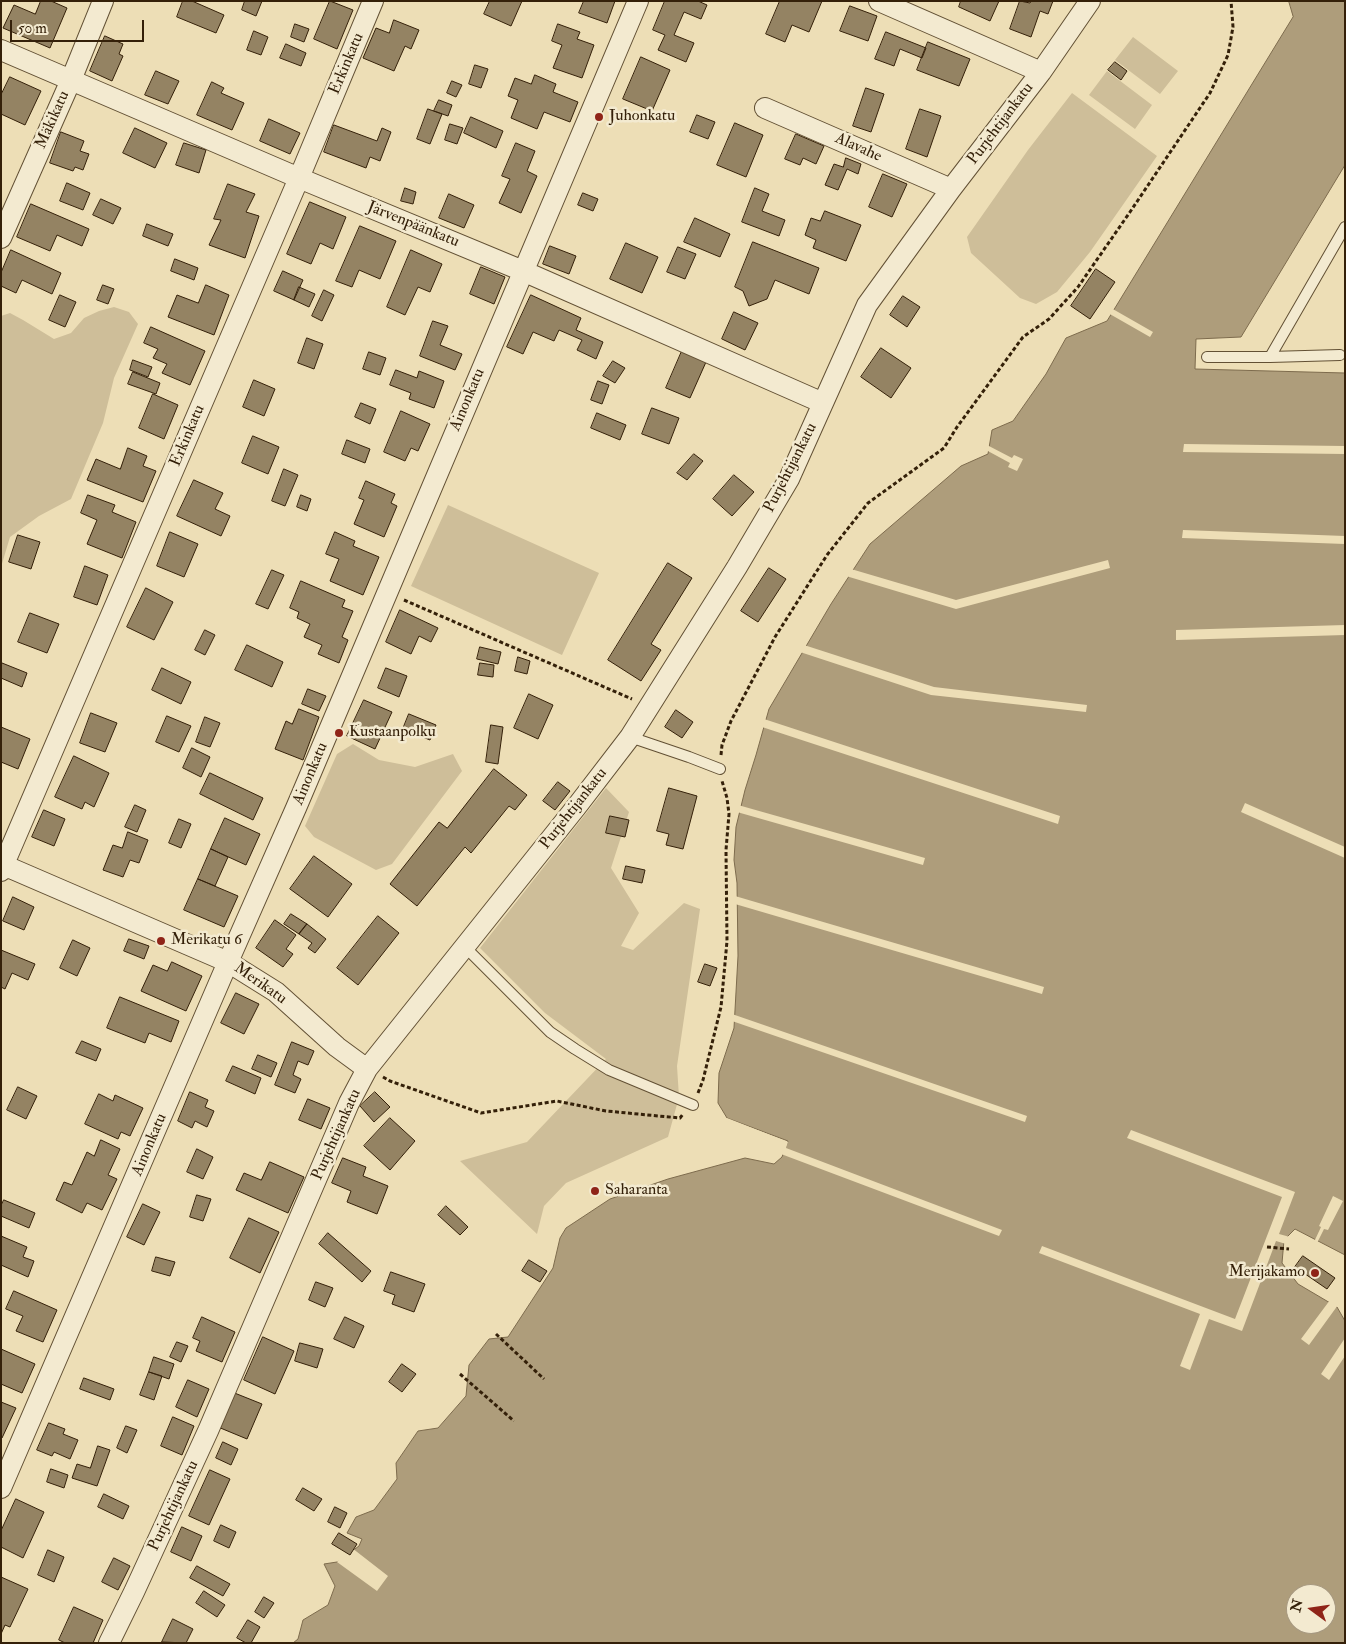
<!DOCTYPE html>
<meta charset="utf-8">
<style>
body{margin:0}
#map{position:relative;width:1346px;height:1644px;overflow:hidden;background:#eddeb6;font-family:"IM FELL Double Pica",serif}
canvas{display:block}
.frame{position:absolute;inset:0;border:2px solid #342009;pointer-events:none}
.north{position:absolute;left:1286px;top:1584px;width:50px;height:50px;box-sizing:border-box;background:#f3ead0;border:1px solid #a79980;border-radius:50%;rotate:284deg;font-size:14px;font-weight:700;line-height:20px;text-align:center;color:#342009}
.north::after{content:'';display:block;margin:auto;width:18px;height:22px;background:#8f2418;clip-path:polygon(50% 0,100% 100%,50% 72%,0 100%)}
.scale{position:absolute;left:10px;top:20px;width:134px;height:22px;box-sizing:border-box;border:2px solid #342009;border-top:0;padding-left:6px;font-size:15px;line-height:18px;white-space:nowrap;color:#342009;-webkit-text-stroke:4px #f3ead0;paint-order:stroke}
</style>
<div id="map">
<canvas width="1346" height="1644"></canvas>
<div class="frame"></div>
<div class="north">N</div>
<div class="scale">50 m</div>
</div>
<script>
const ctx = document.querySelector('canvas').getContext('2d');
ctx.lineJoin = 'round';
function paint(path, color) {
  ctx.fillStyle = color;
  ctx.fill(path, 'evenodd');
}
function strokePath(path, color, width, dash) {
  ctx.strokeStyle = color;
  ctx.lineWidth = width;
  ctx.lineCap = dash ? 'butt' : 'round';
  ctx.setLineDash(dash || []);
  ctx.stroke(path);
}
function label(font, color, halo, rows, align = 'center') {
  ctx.font = font + ' "IM FELL Double Pica",serif';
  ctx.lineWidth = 5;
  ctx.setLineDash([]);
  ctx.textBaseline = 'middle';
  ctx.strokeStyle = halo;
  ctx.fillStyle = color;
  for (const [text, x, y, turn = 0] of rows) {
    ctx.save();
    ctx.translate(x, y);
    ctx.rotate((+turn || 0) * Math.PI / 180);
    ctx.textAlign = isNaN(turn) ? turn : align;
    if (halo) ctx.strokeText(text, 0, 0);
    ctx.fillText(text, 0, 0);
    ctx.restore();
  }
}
paint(new Path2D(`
 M1133,37L1178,71L1160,94L1115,60Z
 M1107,71L1152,105L1135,129L1089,95Z
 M1072,93L1157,156L1090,252L1057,292L1036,304L1020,298L971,253L967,237L1028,150Z
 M114,307L129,312L138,324L114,378L103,423L71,499L39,516L10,537L1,567V316L10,313L23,320L54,339L71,333L84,318L99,311Z
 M448,505L599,573L562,655L411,586Z
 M353,744L379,760L415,767L453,754L462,771L392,864L376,870L314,837L305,826L337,754Z
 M606,788L629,812L611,868L639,913L621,946L633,950L684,903L700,909L677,1066L679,1097L668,1137L566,1183L544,1206L537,1234L460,1161L527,1142L606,1059L545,1013L480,948Z`), '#cebe99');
const water = new Path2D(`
 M1289,1H1345V165L1241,337L1196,339L1195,369L1345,373V1255L1295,1229L1284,1240L1282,1263L1298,1284L1337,1307L1345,1321V1643H293L298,1639L303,1620L328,1605L335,1586L324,1564L337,1562L359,1546L362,1539L347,1533L356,1517L374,1510L397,1479L396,1463L418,1431L438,1428L466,1396L469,1365L489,1339L508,1337L553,1268L560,1238L566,1228L610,1199L668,1179L745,1158L774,1164L782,1157L788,1141L727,1118L718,1103L719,1073L734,1028L738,956L737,883L734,860L736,827L745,790L756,755L769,709L831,604L870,544L961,466L988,454L992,430L1013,421L1046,374L1066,338L1107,321L1293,17ZM1296,1594H1326V1624H1296Z`);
paint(water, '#ae9d7b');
strokePath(water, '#7d6b4d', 1);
paint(new Path2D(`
 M1111,308L1153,332L1150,337L1108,313Z
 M1184,444L1345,446V454L1183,452Z
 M987,445L1012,458L1014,455L1023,459L1017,471L1008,467L1010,463L986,450Z
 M1183,530L1345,536V544L1182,538Z
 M1108,560L1110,568L956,609L846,576L851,569L956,600Z
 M1345,625V635L1176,640V630Z
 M804,645L934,687L1087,705L1086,712L931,695L800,652Z
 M764,719L1060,816L1058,824L762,727Z
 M1245,803L1345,847V858L1241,812Z
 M738,805L925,858L923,865L737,812Z
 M735,896L1044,987L1042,994L735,904Z
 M732,1014L1027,1116L1025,1122L732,1021Z
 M727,1118L788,1142L786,1148L1002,1230L999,1236L781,1154L785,1143L726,1121Z
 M1131,1130L1295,1192L1279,1234L1290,1237L1287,1241L1286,1244L1276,1241L1242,1331L1209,1319L1190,1370L1180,1366L1200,1314L1039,1253L1042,1246L1235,1319L1282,1197L1127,1138Z
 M1333,1196L1343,1201L1328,1230L1324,1229L1317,1243L1314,1242L1321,1227L1319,1226Z
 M1330,1300L1338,1305L1309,1345L1301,1339Z
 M1345,1338V1356L1329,1380L1321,1374Z
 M352,1548L388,1576L377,1591L337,1562L342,1555Z`), '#eddeb6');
const building = new Path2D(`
 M41,1H51L67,8L50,48L3,28L14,5L35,14Z
 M183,1H192L224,15L216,33L177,17Z
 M245,1H262L256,16L242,10Z
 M330,1L353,10L337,49L314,39Z
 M490,1H522L511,26L484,14Z
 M584,1H615L607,23L579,13Z
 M665,1H698L707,5L701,19L684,12L674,35L694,43L686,62L658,50L665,35L653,30Z
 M780,1H822L809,32L792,25L785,42L766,34Z
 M961,1H999L990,21L959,7Z
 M1020,1L1030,3L1031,1H1053L1048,14L1040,11L1031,37L1010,29Z
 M850,6L877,16L868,41L840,31Z
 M394,20L419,30L411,49L405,46L394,71L363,58L376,28L389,33Z
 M295,24L309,29L304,42L291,37Z
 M558,24L580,32L577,39L594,45L582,78L553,68L562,45L552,41Z
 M254,31L268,37L261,55L247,50Z
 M886,32L926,48L922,58L900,49L894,66L875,59Z
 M105,36L123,44L119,54L123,56L112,81L90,71Z
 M928,42L970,59L959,86L917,70Z
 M286,44L306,53L301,66L280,58Z
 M641,57L670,70L652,111L623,99Z
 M1115,62L1127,71L1121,80L1108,70Z
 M475,65L488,69L481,88L469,84Z
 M156,71L179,81L168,104L145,95Z
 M535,75L556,84L553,92L578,102L570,122L544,112L537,129L511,118L518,100L508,96L515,78L531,84Z
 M10,77L41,91L25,125L1,114V95Z
 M452,81L462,85L456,97L447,93Z
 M212,82L224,88L221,93L244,103L232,130L197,115Z
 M866,88L884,94L871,132L853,126Z
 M439,100L452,105L448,116L434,111Z
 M428,109L442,114L430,144L417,139Z
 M920,109L941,116L927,157L906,149Z
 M697,115L715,122L708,139L690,132Z
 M471,117L503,131L496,148L464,133Z
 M269,119L300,133L290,154L260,141Z
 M735,123L763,135L746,177L717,165Z
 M450,124L463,128L457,144L445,140Z
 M334,125L377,141L382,128L391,132L380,161L370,157L366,168L324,152Z
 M135,128L167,143L155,168L123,153Z
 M61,132L84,141L80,151L89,154L83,170L75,167L73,171L50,163Z
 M796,134L824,146L816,164L803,158L800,165L785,159Z
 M184,143L206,150L199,173L176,165Z
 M516,143L535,151L527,171L537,176L521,213L499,203L510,179L502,176Z
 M846,158L861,164L858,174L847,169L838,190L825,185L834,164L843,167Z
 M883,174L907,184L892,217L869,207Z
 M67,183L90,193L83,210L60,201Z
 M228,184L255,194L246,212L259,216L245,258L209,245L221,220L214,219Z
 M405,188L416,192L413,204L401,201Z
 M755,188L769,194L762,211L785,220L779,236L742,222Z
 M583,193L598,199L593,211L578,205Z
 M449,194L474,205L464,228L439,218Z
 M101,199L121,208L113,224L93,215Z
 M310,202L346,217L333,249L320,243L311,264L287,254Z
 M31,204L89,229L82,246L57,235L50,251L17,237Z
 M825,211L861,225L846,261L813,248L816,240L805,235L811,218L820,221Z
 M695,218L730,234L720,257L684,242Z
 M147,224L173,234L168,246L143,236Z
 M360,226L396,241L380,279L359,270L352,287L336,281Z
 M753,242L819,268L809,294L775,280L767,299L749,306L743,291L735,287Z
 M626,243L658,257L642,293L610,279Z
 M550,246L576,256L569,274L543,264Z
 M678,247L696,254L685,279L667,272Z
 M11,250L61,273L52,294L22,280L16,293L1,286V273Z
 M411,250L442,264L430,292L418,287L405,315L387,307Z
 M175,259L198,268L194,280L171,271Z
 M481,267L505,277L494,304L470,294Z
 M1096,269L1115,282L1090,319L1071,306Z
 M283,271L303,280L294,300L274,291Z
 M103,285L114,289L108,304L97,300Z
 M206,285L229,295L214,335L168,317L177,295L198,303Z
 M299,287L315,294L309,307L294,300Z
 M324,290L334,295L322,321L312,316Z
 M60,295L76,302L65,327L49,320Z
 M531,295L581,318L576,330L603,342L596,359L577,350L582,340L559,330L554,341L533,332L523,354L507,347Z
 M903,296L920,307L907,327L890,315Z
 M734,312L758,323L745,350L722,339Z
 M433,321L448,326L440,345L462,354L455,370L420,356Z
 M151,327L205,351L190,385L162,373L167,364L153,358L158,349L144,343Z
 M307,338L323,344L314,369L298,363Z
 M881,348L911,368L891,398L861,377Z
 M682,351L706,362L690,398L666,388Z
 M369,352L386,358L380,375L363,369Z
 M133,360L152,367L148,377L130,370Z
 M613,361L625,368L615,383L603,376Z
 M396,370L417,378L419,371L444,381L434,408L409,399L411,393L390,385Z
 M133,372L160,383L156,394L128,384Z
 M254,380L275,389L264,416L243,407Z
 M598,381L609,385L602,404L591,400Z
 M153,394L178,405L164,439L139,428Z
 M361,403L376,409L370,424L355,417Z
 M652,408L679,418L669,444L642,434Z
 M401,411L430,424L418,451L411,448L405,461L384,452Z
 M597,413L626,425L620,440L591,428Z
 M253,436L279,447L268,474L242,463Z
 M347,440L370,449L365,463L342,454Z
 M128,448L147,456L143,466L156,471L143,502L87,480L96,459L120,469Z
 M694,454L703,461L687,480L677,473Z
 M284,469L298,475L285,506L272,501Z
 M734,475L754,492L732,516L713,499Z
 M194,480L223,493L215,509L230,516L221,536L177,516Z
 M366,481L395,494L391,503L397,506L384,537L354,524L364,500L359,498Z
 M88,495L115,505L112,512L136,522L122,558L87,544L97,520L81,513Z
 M301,495L311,499L307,511L297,507Z
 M170,532L198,544L184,577L157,566Z
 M335,532L355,541L353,546L379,557L363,595L330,581L339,559L326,554Z
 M18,535L40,542L31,569L9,562Z
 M668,563L692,578L651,644L661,650L641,681L608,660Z
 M85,566L108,575L97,605L74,597Z
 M769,568L786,579L758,622L741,611Z
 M272,570L284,575L268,609L256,604Z
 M301,581L345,600L342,607L353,611L342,637L348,640L339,663L318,654L322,645L304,637L310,624L297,618L299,612L290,608Z
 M146,588L173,602L154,640L127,627Z
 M400,610L438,628L431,642L419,636L411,654L386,642Z
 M30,613L59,624L47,653L18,642Z
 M205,630L215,635L205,655L195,650Z
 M247,645L283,662L272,687L235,670Z
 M480,647L501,652L498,664L477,659Z
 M518,657L530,661L527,674L515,671Z
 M2,663L27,673L22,687L1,678Z
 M480,663L494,665L493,677L478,675Z
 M162,668L191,682L181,704L152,690Z
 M386,668L407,676L399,697L378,688Z
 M308,689L326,696L319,711L302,704Z
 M529,694L553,705L538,739L514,728Z
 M364,700L392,712L375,749L347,736Z
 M299,709L319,717L303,760L275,749L286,721L292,724Z
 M676,710L693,722L682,738L665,727Z
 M91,713L117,723L105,752L80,743Z
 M409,714L436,725L430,740L403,729Z
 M167,716L191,726L179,752L156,742Z
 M205,717L220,723L210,747L196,742Z
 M491,725L503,727L498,764L486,762Z
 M1,727L30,739L18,769L1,762Z
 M192,748L210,757L201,777L183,768Z
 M74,756L109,773L94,807L85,802L82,809L55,797Z
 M494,769L527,795L515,810L509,806L471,853L465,847L417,906L390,884L439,822L447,828Z
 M210,773L263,798L253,820L200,794Z
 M558,782L570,791L555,810L543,801Z
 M669,788L697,796L683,849L666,845L669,834L657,831Z
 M135,805L146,810L137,832L125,827Z
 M44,810L65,819L54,846L32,837Z
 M610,816L629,820L625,837L606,833Z
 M225,818L260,834L246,865L211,849Z
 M179,819L191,824L181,848L169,843Z
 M128,832L148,840L139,863L130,860L123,877L103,870L113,845L122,848Z
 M211,849L228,857L215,886L198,879Z
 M314,856L352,884L328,917L290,889Z
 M626,866L645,870L642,883L623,879Z
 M198,879L238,896L224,927L184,910Z
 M13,897L34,907L24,930L3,921Z
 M291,914L307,924L299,934L284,924Z
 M378,916L399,933L358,985L337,968Z
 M275,920L296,935L286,949L293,954L283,967L256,948Z
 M307,924L326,939L315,953L308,948L312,943L299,934Z
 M129,939L149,946L144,959L124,951Z
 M73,940L90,948L77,976L60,968Z
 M1,950L35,964L28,980L12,973L5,989L1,987Z
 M172,962L202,976L186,1011L141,991L153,965L167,971Z
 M705,964L717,968L710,986L698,982Z
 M236,993L259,1004L244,1034L221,1023Z
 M120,997L179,1021L171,1042L149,1033L145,1043L107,1028Z
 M82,1041L101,1049L96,1061L76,1053Z
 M292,1042L314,1051L308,1065L298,1061L293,1075L301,1079L295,1093L275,1085Z
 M258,1055L277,1063L271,1077L252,1069Z
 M233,1066L261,1078L255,1094L226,1081Z
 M18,1087L37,1096L26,1119L7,1110Z
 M190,1092L208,1100L205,1107L214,1111L207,1127L195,1121L192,1128L178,1121Z
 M375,1092L390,1107L374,1122L360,1106Z
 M99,1094L113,1101L115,1095L143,1108L130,1136L121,1132L118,1139L85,1124Z
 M308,1099L330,1108L321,1129L299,1120Z
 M390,1118L415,1141L390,1170L364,1146Z
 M101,1140L120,1149L108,1175L117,1179L102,1210L87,1203L82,1213L56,1200L64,1182L72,1185L87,1152L94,1156Z
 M197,1149L213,1157L203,1179L187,1172Z
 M343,1158L366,1167L363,1176L388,1186L377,1214L347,1202L351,1191L332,1183Z
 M270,1162L304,1177L288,1213L236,1190L244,1173L261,1180Z
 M197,1195L211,1199L203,1221L190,1217Z
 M4,1200L35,1213L29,1228L1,1216V1206Z
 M143,1204L160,1212L144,1245L127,1237Z
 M446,1206L468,1227L460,1235L438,1215Z
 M249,1218L279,1232L260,1273L230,1258Z
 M328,1233L371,1271L362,1282L319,1244Z
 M1,1236L27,1247L23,1257L34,1261L28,1277L1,1265Z
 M1303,1256L1335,1278L1327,1289L1295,1267Z
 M156,1257L175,1262L170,1276L152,1271Z
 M529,1260L547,1271L540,1282L522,1271Z
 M391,1272L425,1284L414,1312L392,1304L395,1295L384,1291Z
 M316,1282L333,1288L325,1307L309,1300Z
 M14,1291L57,1310L43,1342L16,1331L23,1316L6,1309Z
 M202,1317L235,1332L222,1362L196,1351L200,1341L193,1338Z
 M345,1317L364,1326L354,1348L334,1339Z
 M263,1337L294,1351L275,1394L244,1380Z
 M177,1342L188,1346L181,1362L170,1357Z
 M300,1343L323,1349L317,1368L295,1361Z
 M1,1349L35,1364L22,1393L1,1384Z
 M154,1357L174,1364L169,1379L149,1372Z
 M402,1364L416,1374L402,1392L389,1382Z
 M149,1372L162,1376L154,1400L140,1395Z
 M84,1378L114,1389L110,1400L80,1389Z
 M188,1380L209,1389L197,1417L176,1407Z
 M232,1392L262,1404L247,1439L218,1427Z
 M1,1402L16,1408L2,1438H1Z
 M173,1417L194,1426L182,1455L161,1446Z
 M49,1423L65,1429L63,1434L78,1440L70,1459L54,1452L52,1456L37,1450Z
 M126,1426L137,1430L127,1453L117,1448Z
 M223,1442L238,1449L231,1465L216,1458Z
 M98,1446L110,1450L97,1486L72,1478L77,1464L90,1468Z
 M51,1469L68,1475L64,1488L47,1482Z
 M210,1470L230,1479L209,1525L189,1516Z
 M303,1488L322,1499L314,1511L296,1500Z
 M104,1494L129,1506L123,1519L98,1507Z
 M16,1499L44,1512L23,1558L1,1547V1531Z
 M335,1507L347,1513L340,1528L328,1522Z
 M221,1525L236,1532L229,1548L214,1541Z
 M182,1527L202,1536L191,1561L171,1552Z
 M339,1533L357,1544L350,1555L332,1544Z
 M48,1550L64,1557L54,1582L38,1575Z
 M114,1558L130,1566L118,1590L102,1582Z
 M197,1566L230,1584L223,1596L190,1578Z
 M1,1577L28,1589L10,1627L5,1625L1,1634Z
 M204,1591L225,1605L217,1617L196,1603Z
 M264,1597L274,1603L264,1618L255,1612Z
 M74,1607L103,1620L93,1643H65L59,1640Z
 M173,1619L193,1629L186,1643L162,1642Z
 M248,1620L260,1627L251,1643H246L237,1638Z`);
paint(building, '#948363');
strokePath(building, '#342009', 1);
const lane = new Path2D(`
 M1207,357H1270L1345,227
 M1270,357L1340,355
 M630,737L689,757L720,769
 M465,947L550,1032L575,1049L609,1070L693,1105`);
const street = new Path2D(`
 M879,1L1041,72
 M1,50L299,178L523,271L823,403
 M765,108L951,189
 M1,238L71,80L103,1
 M1,864L228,962L276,992L337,1047L367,1069
 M1,871L299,178L373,1
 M1,1488L228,962L296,808L638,1
 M109,1643L134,1592L208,1431L349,1103L367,1069L577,806L630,737L737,567L789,479L867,305L951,189L1041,72L1090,1`);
strokePath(lane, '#625034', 12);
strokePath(street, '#625034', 22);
strokePath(new Path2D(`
 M404,600L632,699
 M721,755L722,745L731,721L775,637L827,555L868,503L944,448L957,427L1023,337L1049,319L1078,287L1130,212L1210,93L1228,55L1233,27L1231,1
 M383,1077L390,1081L481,1113L557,1101L606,1111L680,1118L683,1114
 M698,1093L703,1080L721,1007L727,941L726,850L729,814L727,798L722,781
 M1267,1247L1289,1249
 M496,1334L544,1379
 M460,1374L514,1421`), '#342009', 3, [4, 2.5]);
strokePath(lane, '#f3ead0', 10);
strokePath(street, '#f3ead0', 20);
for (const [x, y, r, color] of [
 [599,117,5,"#8f2418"],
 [339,733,5,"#8f2418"],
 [161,941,5,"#8f2418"],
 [595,1191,5,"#8f2418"],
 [1315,1273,5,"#8f2418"]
]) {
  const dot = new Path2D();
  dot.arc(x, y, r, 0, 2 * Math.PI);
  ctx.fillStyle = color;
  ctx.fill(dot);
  strokePath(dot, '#f3ead0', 2);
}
label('16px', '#342009', '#f3ead0', [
 ["Erkinkatu",347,64,-67],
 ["Mäkikatu",53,120,-66],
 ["Purjehtijankatu",1001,124,-53],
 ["Alavahe",858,148,24],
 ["Järvenpäänkatu",413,225,22],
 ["Ainonkatu",468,400,-67],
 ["Erkinkatu",188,436,-67],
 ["Purjehtijankatu",791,468,-63],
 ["Ainonkatu",311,774,-67],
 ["Purjehtijankatu",574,809,-52],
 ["Merikatu",260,984,35],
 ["Purjehtijankatu",337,1135,-66],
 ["Ainonkatu",150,1145,-67],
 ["Purjehtijankatu",174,1506,-65]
]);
label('16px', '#342009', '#f3ead0', [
 ["Juhonkatu",609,117],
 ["Kustaanpolku",349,733],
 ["Merikatu 6",171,941],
 ["Saharanta",605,1191],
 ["Merijakamo",1305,1273,"right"]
], 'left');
</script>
